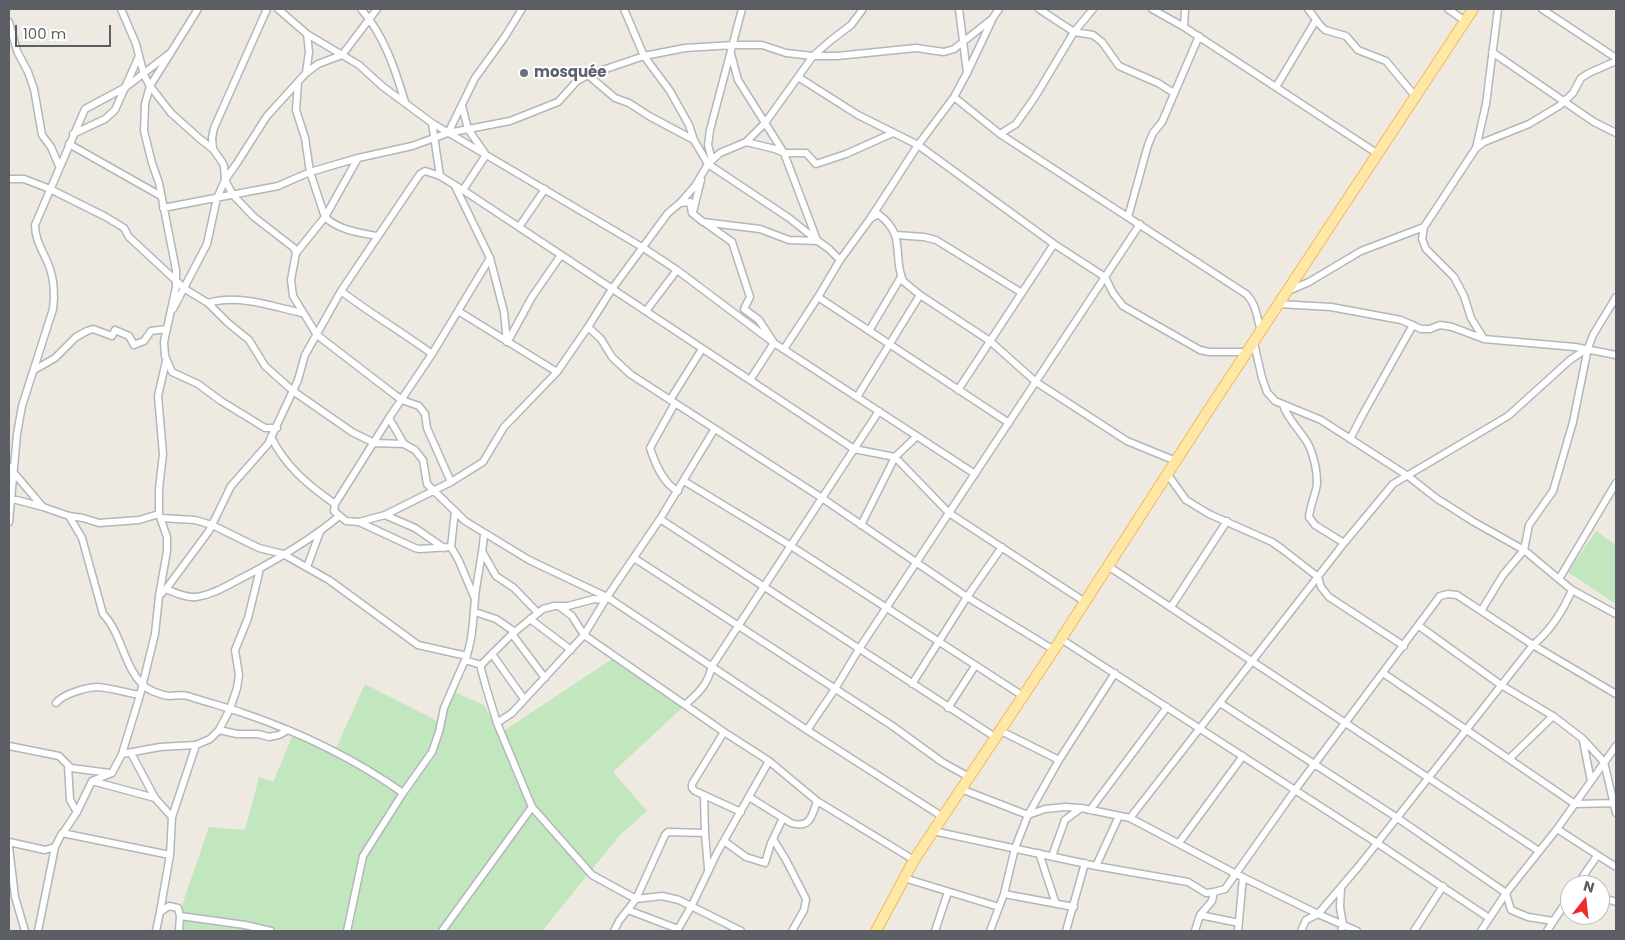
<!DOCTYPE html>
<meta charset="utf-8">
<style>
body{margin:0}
#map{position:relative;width:1625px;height:940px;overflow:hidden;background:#eeeae2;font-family:Poppins,sans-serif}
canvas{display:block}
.frame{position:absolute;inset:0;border:10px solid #5b5f63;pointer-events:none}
.north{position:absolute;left:1560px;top:875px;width:50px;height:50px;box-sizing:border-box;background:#fff;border:1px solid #bdbfc1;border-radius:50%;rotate:16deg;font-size:14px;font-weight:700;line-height:20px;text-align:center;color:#5b5f63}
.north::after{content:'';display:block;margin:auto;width:18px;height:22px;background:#ea2c2f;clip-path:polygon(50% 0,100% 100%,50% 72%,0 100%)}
.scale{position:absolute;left:15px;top:25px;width:96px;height:22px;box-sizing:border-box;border:2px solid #5b5f63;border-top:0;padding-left:6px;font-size:15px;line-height:18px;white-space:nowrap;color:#5b5f63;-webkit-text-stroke:4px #fff;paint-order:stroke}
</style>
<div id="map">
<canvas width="1625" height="940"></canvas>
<div class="frame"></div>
<div class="north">N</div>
<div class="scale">100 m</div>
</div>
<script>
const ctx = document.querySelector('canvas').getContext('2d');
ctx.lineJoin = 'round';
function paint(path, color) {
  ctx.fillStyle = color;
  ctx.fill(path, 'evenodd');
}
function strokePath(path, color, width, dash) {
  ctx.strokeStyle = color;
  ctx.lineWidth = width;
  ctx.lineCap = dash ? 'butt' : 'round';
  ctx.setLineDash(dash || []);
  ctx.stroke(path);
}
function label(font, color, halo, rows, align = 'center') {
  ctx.font = font + ' Poppins,sans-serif';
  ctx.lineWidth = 4;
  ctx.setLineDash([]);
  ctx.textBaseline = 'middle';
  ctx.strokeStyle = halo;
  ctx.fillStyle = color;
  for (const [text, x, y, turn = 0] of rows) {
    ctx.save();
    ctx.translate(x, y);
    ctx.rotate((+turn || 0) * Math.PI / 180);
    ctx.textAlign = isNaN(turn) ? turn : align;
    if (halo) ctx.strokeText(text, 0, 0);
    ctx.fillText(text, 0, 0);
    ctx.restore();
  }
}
paint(new Path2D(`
 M1596,531L1616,545V604L1568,572Z
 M612,659L682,708L613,772L647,811L620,835L542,931H180V911L209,827L245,830L259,777L273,782L293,735L333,755L365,684L439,722L452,691L484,705L499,734Z`), '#c2e6be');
const minor = new Path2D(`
 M121,9L136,44L144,75L150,86L171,113L200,139L213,149L222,162L224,166L225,180L233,195L254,217L294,248L296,253L291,280L293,296L317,335L395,395L402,400L419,406L425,414L427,428L451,482
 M198,9L150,86L145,104L144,131L152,163L159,183L176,270V287L164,342L165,356L172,372L198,384L221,401L265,428H277
 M278,9L307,34L359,65L382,86L432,123L642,247L677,270L774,343L975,474
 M361,9C384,35 395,69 405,102
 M624,9L644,56L670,91L689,125L694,140
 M1039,9L1074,32L1093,35L1102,42L1119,66L1158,83L1174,93
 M1152,9L1184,27
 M1185,9L1184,27L1378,154
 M1308,9L1320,25L1325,30L1346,36L1358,50L1386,61L1415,96
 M1448,9L1465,21
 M1542,9L1616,58
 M9,22L17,51L28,72L34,89L42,135L51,147L59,166
 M1492,52L1594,122L1616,133
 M731,54L738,80L784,153L817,240
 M306,73L309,52L307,34
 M967,73L992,20
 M588,75L615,98L629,103L649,116L694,140L708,164L789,218L818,241
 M798,77L858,115L918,145L1054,244L1105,277L1113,293L1123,306L1200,350L1209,352H1247
 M298,82L296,110L305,138L310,172L325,217C338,230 360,233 377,236
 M1276,87L1316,20
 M954,97L1000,134L1246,294C1256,303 1257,318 1261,331
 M462,106L468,129L486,155L463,190
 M432,123L440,176
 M448,133L475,78L504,38L522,9
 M73,134L105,119L115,110L139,56
 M1000,134L1016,124L1035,97L1074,32L1093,9
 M746,142L775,149L784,153H806L816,164L846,154L893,133
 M69,144L161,196
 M1476,148L1486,104L1498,9
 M213,149L212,138L214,128L267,9
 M712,160L708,145L710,130L742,9
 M9,179H24L50,189L106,217L124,228L129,237L185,289L208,303L228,323L249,340L265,366L293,391L352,432L374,443L404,444L415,450L423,460L427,484L465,521L529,560L607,597L807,730L943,817
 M455,186L490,258L504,312L507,342
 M680,203L695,186L708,164L720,153L746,142L765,123L813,56L830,41L851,25L863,9
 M163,208L278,186L310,172L358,158L412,146L448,133L510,121L558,102L577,81L588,75L644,56L685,48L734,45H762L786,53L813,56H837L916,48L944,52L954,49L992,19L999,9
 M693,212L701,180
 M1128,217L1148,145L1153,133L1162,122L1199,36
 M870,219L878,214C907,235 892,254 903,281L920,295L990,341L1036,382L1127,441L1176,461
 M704,222L732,242L750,297L744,309L759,320L774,343L750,380
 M519,227L545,189
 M896,235L924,237L936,240L1022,293
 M296,253L325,217L358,158
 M341,291C371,314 402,332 432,354
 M1288,291L1309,282L1361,251L1424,227
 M818,297L1009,423
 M208,303C239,294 271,306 302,313
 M1279,304L1331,307L1401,320L1421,329H1430L1440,325L1452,327L1484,339L1575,347L1616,355
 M173,309L207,244L217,198L225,180L237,163L267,116L306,73L318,64L342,55L377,9
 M458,311L557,372
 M646,311L677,270
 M588,327L601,339L612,357L630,374L822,498L967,597L1054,650
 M869,331L901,277
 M1484,339L1471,318L1464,296L1454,277L1426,249L1422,239L1424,227L1476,148L1484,142L1529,124L1559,106L1573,93L1581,78L1589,73L1616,61
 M508,341L532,297L561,255
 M1254,343L1262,378L1267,392L1275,401L1321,420L1408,476L1436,498L1474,522L1524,550L1572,590L1616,614
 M784,349L818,297L840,260L870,219L918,145L954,97L967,73L959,9
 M34,370L55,358L76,337L87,331L93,329L112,336L115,330L129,336L134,345L144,341L151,331L167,329
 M958,390L1054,244
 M857,397L920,295
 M670,400L702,349
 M675,403L650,448C655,463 663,484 678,491
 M1283,405C1290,424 1304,433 1310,448C1314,458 1317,472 1317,483C1317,490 1310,506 1309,517L1315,525L1344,543
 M389,418L404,444
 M271,437C286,467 308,485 335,504
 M1350,439L1363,414L1413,325
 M9,467L42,506
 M1168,475L1186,500L1209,514L1272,542L1282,549L1318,577L1321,587L1329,597L1404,646
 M684,481L791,546L1023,696
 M9,498L43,507L69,516L83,518L99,523L139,520L159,514
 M455,511L451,547L459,561L475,599
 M385,515L415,528L444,548
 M69,516L82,538L103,614C121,632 123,664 142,684C147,690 161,695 169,696C176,696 182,694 188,696C206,702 225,707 243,713C299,732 355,759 403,793
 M161,518L195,520L212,525L259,548L283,554L329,580L418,645L467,656
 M660,519L995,737
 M9,522L17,434L22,406L53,309C55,296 54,279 49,266C43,251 35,240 35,225L85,109L126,87L170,53
 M359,522L385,515L451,482L483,462L504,427L557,372L588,327L612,289L668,213L680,203L690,202L692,213L703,222L760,229L789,240L818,241L829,249L840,260
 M861,525L895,457L917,436
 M484,533C483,555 477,576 475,598C473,620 473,640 465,660L481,665V669L486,687L497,723L532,807L592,875L636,899L662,896L679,900L741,931
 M451,547L419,549L415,548L359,522L346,521L334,511L335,504L389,418L432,354L490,258
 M483,553L496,576L514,588L538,613
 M634,558L891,725L942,762L969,777
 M1108,566L1539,851
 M307,567L320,532
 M1559,579L1616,483
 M166,589C175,593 186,598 196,597C211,595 225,587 238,580C273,562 308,542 338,517
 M159,596L166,589L209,531L231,486L268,444L298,380L305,355L341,291L420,174L425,171L440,176L463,190L854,449L895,457L949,513L1085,602
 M559,606L572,616L584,635L724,732L769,761L817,801L914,860
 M1171,607L1227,521
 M1481,611L1503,575L1524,550L1529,525L1553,491L1573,422L1588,348L1593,335L1616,297
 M475,612L496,619L515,632
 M530,619L571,650
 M1419,626L1501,685L1553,716L1583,739L1604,762L1616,813
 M512,634L545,678
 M1061,639L1377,843L1489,918
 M492,654L524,699
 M481,665L512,634L543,609L554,606H568L594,599L605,600
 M1383,673L1575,804L1616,803
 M912,684L967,597L1002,547
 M56,703C63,694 85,688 96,687C108,687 127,693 140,695
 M1220,703L1396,817L1506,893L1511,910L1528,917L1553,921
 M685,705C699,692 707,686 712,666L879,411
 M948,708L975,666
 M497,723L512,713L584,635L607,597L660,519L714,430
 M219,730L230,709L237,688L239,675L235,650L248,618L260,569
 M807,730L835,689L859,649L1140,224
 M999,730L1059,760
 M724,732L692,784V788L695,791L741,812
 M1583,741L1591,781
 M9,746L59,756L71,768L110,773
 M131,753L155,798L172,817
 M122,754L160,747L196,745L210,739L219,730L237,734H258L269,737L279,735L288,730
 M1510,758L1553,716
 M68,766L70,800L77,812
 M92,781L155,798
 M961,789L1028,815L1045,809L1065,807L1081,808L1130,818L1236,874L1318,914L1357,931
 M749,797L791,823C810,829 812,816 817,801
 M1090,810L1167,707
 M1130,818L1344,543L1393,484L1508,416L1570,360L1588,348
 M1557,829L1616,867
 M933,831L1096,866L1188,882L1206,893L1214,892
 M63,833L77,812L92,781L112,773L122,754L140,695L155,634L159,596L167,551V537L159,514V489L163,454L158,396L166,361
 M705,833L708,869
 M773,839L786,860L806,899L804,910L792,931
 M724,841L746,857L765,863L771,843L783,818
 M9,842L45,850L55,847
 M1179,843L1243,756
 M9,847L15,897L25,931
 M1039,853L1056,904
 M1052,856L1065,820L1081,808
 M1096,866L1119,816
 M904,878L999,907
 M1577,885L1597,856
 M1004,894L1074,907
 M1600,901L1610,900L1616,902
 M628,910L678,929
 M1200,915L1239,923
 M180,916L245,925L271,931
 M38,931L55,847L62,833L170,855
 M156,931L160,912
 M179,931L180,916L178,908L169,906L160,912L170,855L172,817L196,745
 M347,931L363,856L403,793L432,752L439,732L444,708L465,660
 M442,931L532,807
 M614,931L619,921L636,899L665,835L668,832L705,833L704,795
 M677,931L692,905L717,853L769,761
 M935,931L948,892
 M990,931L1004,894L1015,848L1028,815L1059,760L1115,673
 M1066,931L1085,863
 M1195,931L1200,915L1212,901L1214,892L1225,889L1295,790L1440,596L1448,594L1457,595L1533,645L1616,694
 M1238,931L1243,877
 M1301,931L1306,920L1318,914L1359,866L1533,645C1551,630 1563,611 1572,590
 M1341,931L1343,925L1340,907L1341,887
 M1414,931L1443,886
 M1481,931L1506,893L1557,829L1616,746
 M1547,931L1570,896`);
const primary = new Path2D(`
 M876,931L914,860L1061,639L1208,411L1473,9`);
strokePath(minor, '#b3b6ba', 9);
strokePath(primary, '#f2b857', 12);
strokePath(minor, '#fff', 6);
strokePath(primary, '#ffe8a6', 10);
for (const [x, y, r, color] of [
 [524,73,5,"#6b7280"]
]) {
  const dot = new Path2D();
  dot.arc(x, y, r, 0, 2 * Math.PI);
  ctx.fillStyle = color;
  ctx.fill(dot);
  strokePath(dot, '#fff', 2);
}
label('bold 15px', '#5b616d', '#fff', [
 ["mosquée",534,73]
], 'left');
</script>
